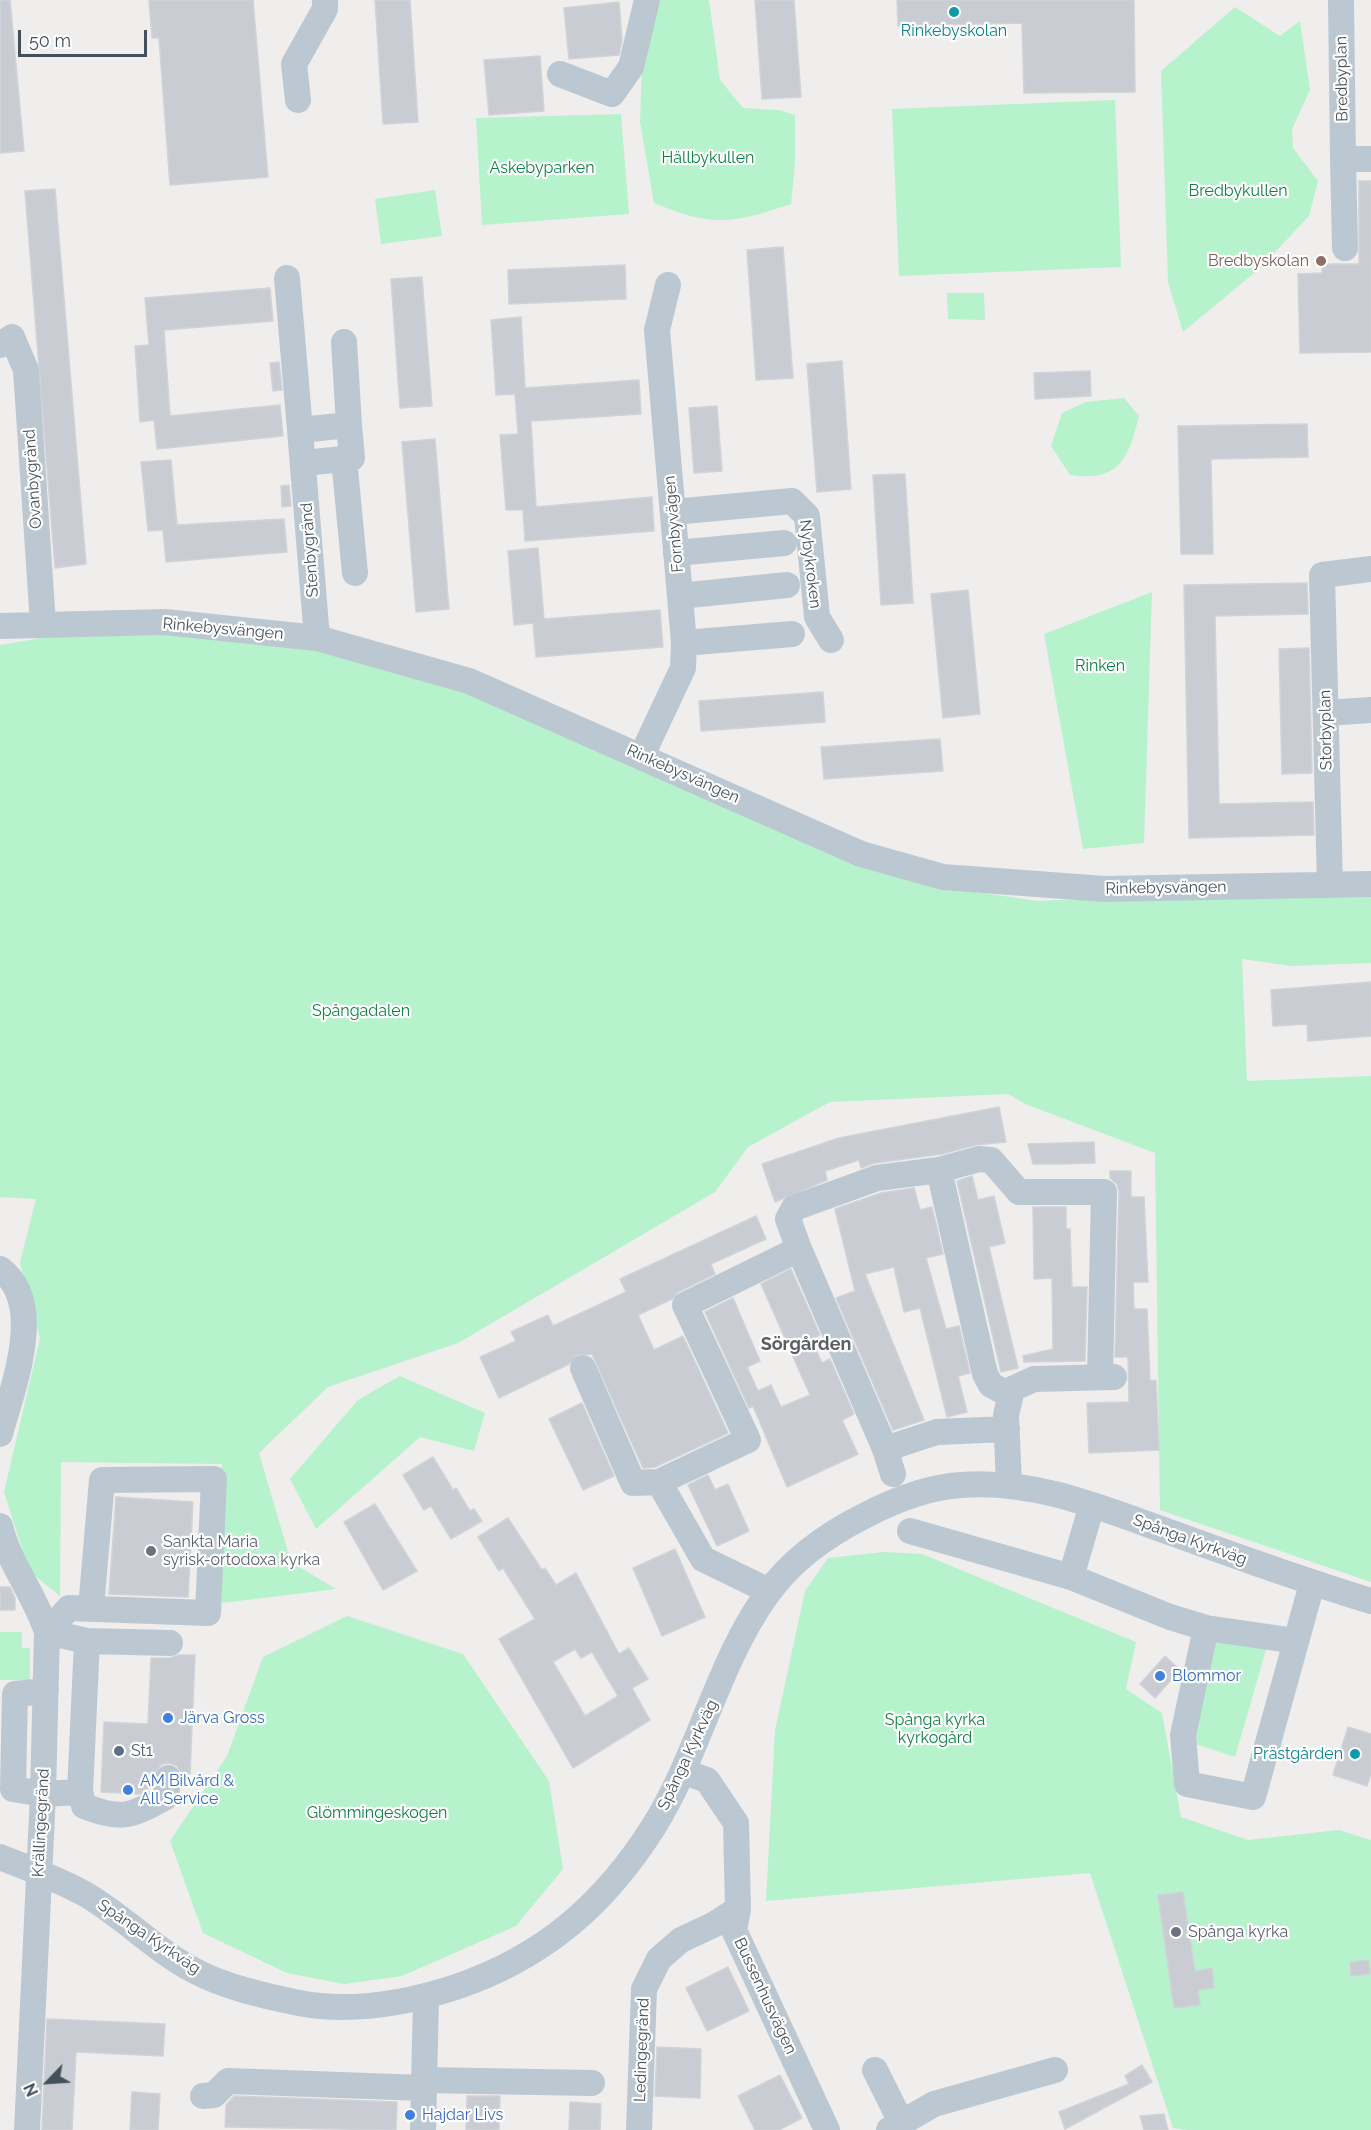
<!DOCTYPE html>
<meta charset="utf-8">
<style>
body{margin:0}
#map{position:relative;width:1371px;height:2130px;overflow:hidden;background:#f0eded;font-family:Raleway,sans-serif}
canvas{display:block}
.north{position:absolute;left:18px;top:2052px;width:60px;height:60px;-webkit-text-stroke:4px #fff;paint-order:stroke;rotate:245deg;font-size:16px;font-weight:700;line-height:24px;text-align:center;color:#44515c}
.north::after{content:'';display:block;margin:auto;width:21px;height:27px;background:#44515c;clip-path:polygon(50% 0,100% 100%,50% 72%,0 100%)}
.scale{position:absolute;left:18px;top:30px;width:129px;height:27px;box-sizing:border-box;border:3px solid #44515c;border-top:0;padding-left:8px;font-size:18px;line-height:21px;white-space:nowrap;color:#44515c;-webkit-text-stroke:4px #fff;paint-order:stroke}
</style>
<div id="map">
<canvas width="1371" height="2130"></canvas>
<div class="north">N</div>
<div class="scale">50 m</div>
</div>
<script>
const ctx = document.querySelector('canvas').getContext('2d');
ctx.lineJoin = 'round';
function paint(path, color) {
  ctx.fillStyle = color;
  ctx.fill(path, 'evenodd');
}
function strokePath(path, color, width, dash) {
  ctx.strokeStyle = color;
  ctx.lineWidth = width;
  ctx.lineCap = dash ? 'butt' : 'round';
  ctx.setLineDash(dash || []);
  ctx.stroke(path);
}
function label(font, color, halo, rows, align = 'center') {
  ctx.font = font + ' Raleway,sans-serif';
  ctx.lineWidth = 4.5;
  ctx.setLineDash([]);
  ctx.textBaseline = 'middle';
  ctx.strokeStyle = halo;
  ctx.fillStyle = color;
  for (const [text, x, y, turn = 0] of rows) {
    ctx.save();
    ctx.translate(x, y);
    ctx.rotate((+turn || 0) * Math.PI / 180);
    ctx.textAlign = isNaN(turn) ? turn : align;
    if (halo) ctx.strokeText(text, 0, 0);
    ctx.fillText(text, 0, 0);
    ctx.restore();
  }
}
paint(new Path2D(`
 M659,0H709L720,80L743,108L779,110L795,115V162L791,204C733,224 711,227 654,203L640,122L642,65Z
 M1235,7L1280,36L1300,21L1310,90L1292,129L1293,148L1318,181L1309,216L1259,269L1183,332L1168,282L1161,71Z
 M1115,100L1121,267L899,276L892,109Z
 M621,114L629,214L482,225L476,118Z
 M435,190L442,236L381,244L375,199Z
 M947,293H984L985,320L948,319Z
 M1124,398L1139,416C1128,460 1119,482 1070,475L1051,446L1062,413L1086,402Z
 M1152,592L1144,843L1083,849L1044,634Z
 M178,635L309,648L471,693L942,887L1038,901L1166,895L1371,894V963L1291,966L1242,959L1247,1081L1371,1076V1582L1160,1510L1155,1153L1025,1104L1008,1094L830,1102L748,1147L715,1192L458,1343L328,1387L259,1453L291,1562L336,1589L222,1603V1464L61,1462L60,1596L29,1571L4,1492L40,1338L20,1263L36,1199L0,1197V645L52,636Z
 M400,1376L485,1413L474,1451L420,1437L316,1529L290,1479L358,1400Z
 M884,1552L922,1554L1136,1642L1126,1689L1162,1713L1181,1817L1248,1840L1339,1830L1371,1840V2130H1186L1173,2128L1090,1873L766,1901L775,1730L805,1591L828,1558Z
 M347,1616L463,1654L549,1781L563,1869L516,1926L402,1976L344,1984L287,1973L203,1933L170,1841L227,1756L263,1657Z
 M0,1632H22V1648H30V1680H0Z
 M1211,1638L1268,1643L1235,1757L1192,1743Z`), '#b6f2cc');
const building = new Path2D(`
 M0,0H10L24,151L0,153Z
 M149,0H253L268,177L170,185L159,38H152Z
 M375,0H410L418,122L383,124Z
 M755,0H794L801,97L762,99Z
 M897,0H1134L1135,92L1024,93L1022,23L898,26Z
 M619,2L622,40L619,55L569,59L564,8Z
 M540,56L544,111L489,115L484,60Z
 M1359,181H1371V352L1300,353L1298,274L1322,273V264H1359Z
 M55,189L86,564L55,568L25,191Z
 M783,247L793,378L756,380L747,250Z
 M625,265L626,299L509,304L508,270Z
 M422,277L432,406L400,408L391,279Z
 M270,288L273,321L164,330L170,416L280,405L283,436L157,449L154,420L140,422L135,346L149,345L145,298Z
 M521,317L525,388L639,380L641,414L531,421L536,507L652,497L654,531L525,541L523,510H506L500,435L518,434L515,394L496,395L491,320Z
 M842,361L851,489L817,492L807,364Z
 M279,362L282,390L273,391L270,363Z
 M1090,371L1091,396L1035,399L1034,373Z
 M717,406L722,471L694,473L689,408Z
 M1307,424L1308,457L1211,459L1213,554H1181L1178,426Z
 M435,439L449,609L416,612L402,442Z
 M171,460L177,525L284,519L287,552L166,562L163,530L148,531L141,462Z
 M905,474L913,603L881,605L873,475Z
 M289,485L291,506L282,507L281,486Z
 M538,548L544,619L660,610L663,647L536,657L533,623L514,625L508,551Z
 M1307,583L1308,614L1215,616L1219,804L1313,802L1314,835L1189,838L1184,585Z
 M968,590L980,714L943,718L931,594Z
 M1309,648L1312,773L1282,774L1279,649Z
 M823,692L825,722L701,731L699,701Z
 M940,739L943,771L824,779L821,747Z
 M1371,982V1036L1308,1041L1307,1024L1273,1026L1271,990Z
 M999,1107L1006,1142L975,1145L942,1154L875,1163L861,1168L859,1160L825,1171L827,1180L775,1202L762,1164L839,1138Z
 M1094,1142L1095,1163L1058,1164H1033L1028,1144Z
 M1110,1171H1131V1197H1144L1148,1282H1133L1134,1309H1147L1150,1381L1156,1380L1159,1450L1089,1453L1087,1403L1129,1402L1128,1357H1115L1119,1192L1117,1184L1110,1178Z
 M972,1176L978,1200L994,1196L1005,1243L989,1247L1018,1368L1001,1372L957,1181Z
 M914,1188L920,1210L932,1207L943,1254L926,1258L946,1329L959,1326L970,1373L958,1376L967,1412L947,1417L920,1308L904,1312L894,1267L865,1274L924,1420L893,1430L836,1298L855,1291L835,1209L881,1193Z
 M1033,1207H1066V1229H1070L1072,1287H1087L1085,1361L1024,1362L1023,1356L1053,1349L1052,1278L1034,1279Z
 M756,1216L766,1239L711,1264L715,1274L678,1292L672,1299L638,1315L654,1350L683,1336L728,1433L655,1467L643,1468L592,1354L577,1355L569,1364L499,1398L480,1357L516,1341L511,1332L548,1315L553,1326L626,1292L620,1279Z
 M791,1269L820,1335L811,1339L822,1363L830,1359L854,1414L842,1420L858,1454L787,1487L753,1406L749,1408L705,1312L733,1298L760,1361L747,1367L758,1391L771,1385L781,1407L810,1395L761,1284Z
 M582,1403L614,1476L583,1490L549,1419Z
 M433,1457L453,1490L456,1488L470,1511L474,1509L482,1521L451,1539L431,1506L424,1510L403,1475Z
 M708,1475L715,1490L728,1484L749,1531L717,1546L688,1485Z
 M116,1497L193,1502L188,1597L109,1594Z
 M375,1504L417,1571L383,1590L344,1522Z
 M508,1518L542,1570L545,1568L556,1585L576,1573L619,1654L629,1648L648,1679L632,1688L650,1720L573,1768L499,1639L535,1619L503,1568L499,1571L478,1537ZM575,1649L581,1658L592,1652L618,1696L585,1716L553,1662Z
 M675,1549L705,1617L662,1636L633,1568Z
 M0,1587H10L15,1598V1610H0Z
 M179,1655H195L190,1774H182L177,1766L170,1763L162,1764L154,1773H148L147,1790L140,1794L101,1792L104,1722L148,1724L151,1658H170Z
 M1165,1656L1180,1670L1155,1698L1140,1684Z
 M1348,1727L1371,1734V1774L1367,1786L1333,1775Z
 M1183,1892L1195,1971L1212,1968L1214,1988L1198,1990L1200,2005L1174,2008L1158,1895Z
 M1369,1960L1370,1974L1351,1976L1350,1962Z
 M728,1967L749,2011L707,2031L686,1988Z
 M47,2019L165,2024L163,2056L76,2052L72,2130H42Z
 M657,2047L701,2049L700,2098L655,2096Z
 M1142,2065L1152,2082L1065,2129L1059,2112L1129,2084L1125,2076Z
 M780,2075L802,2118L779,2130H755L738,2096Z
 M132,2092L160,2094L158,2130H130Z
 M234,2096L397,2102L396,2130L225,2127L226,2105Z
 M467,2096H500L499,2130H466Z
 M570,2102L601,2104L600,2130H569Z
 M1164,2114L1168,2130H1144L1140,2116Z`);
paint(building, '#c9ccd2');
strokePath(building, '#d0d3d9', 1.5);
strokePath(new Path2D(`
 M1341,0L1343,159
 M560,74L612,94L631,67L647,0
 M298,100L294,64L325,9V0
 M1345,248L1343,159H1371
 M287,278L300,430
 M344,342L349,425
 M0,345L12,337L26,370L43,624
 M344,459L355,573
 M304,463L352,458L349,425L300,430L317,638
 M673,512L792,501L807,516L817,617L831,640
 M676,553L784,543
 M680,596L787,585
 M0,626L165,622L317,638L469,681L861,854L943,877L1104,889L1371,884
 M684,643L792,634
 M1326,713L1371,710
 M642,755L683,668L684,643L657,330L668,285
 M1330,885L1322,575L1371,569
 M939,1170L985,1374L991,1385L1010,1395
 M0,1269C47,1303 12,1389 0,1434
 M583,1368L633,1483L659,1482L748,1440L685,1305L799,1249
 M885,1449L937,1432L1007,1429
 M893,1474L885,1449L799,1249L788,1219L794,1208L877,1178L939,1170L979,1159L991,1160L1019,1192H1104L1100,1377
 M659,1482L703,1559L769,1591
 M1009,1484L1006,1415L1012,1389L1034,1379L1114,1377
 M0,1526C9,1564 35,1595 47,1632L43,1794L27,2130
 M910,1531L1071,1577L1170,1617L1206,1628L1296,1641
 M1071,1577L1092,1505
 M91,1608L102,1480L214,1479L208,1613L69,1608L47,1632L87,1641L170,1643
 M1206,1628L1183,1735L1187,1784L1253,1797L1312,1584
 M46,1691L15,1694L13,1789L43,1794L80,1792L84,1806C121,1821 132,1816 166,1797L168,1778
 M684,1772L707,1780L736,1823L738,1909L734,1930L827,2130
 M80,1792L87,1641
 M0,1857C28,1868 58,1879 85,1894C123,1916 155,1950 195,1971C225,1987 265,1996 299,2003C351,2013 407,2003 456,1987C544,1957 605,1904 654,1826C700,1752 717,1663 768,1593C793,1558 828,1534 866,1515C895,1500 928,1487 961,1485C1035,1479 1104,1509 1172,1533C1238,1557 1304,1581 1371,1601
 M875,2070L901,2122
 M424,2080L592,2083
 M203,2096L214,2095L228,2081L424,2088
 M423,2130L426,1997
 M639,2130L644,1989L659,1959L681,1940L715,1924L738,1909
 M889,2130L934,2104L1055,2070`), '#bcc8d1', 26);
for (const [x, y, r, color] of [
 [954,12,6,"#0f9aa8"],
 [1321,261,6,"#8d6e63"],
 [151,1551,6,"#6b7280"],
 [1160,1676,6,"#3f7fe0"],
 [168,1718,6,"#3f7fe0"],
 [119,1751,6,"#5c6f8a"],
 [1355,1754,6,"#0f9aa8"],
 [128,1790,6,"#3f7fe0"],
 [1176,1932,6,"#6b7280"],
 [410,2115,6,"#3f7fe0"]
]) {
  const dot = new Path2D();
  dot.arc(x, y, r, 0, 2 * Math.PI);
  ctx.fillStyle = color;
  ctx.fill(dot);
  strokePath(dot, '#fff', 2);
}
label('16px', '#0d838f', '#fff', [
 ["Rinkebyskolan",954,31],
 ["Prästgården",1343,1754,"right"]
]);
label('16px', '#44515c', '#fff', [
 ["Bredbyplan",1342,79,-91],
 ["Ovanbygränd",33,479,-94],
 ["Fornbyvägen",674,524,-95],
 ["Stenbygränd",310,550,-94],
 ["Nybykroken",810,564,83],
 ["Rinkebysvängen",223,629,5],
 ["Storbyplan",1326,730,-91],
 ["Rinkebysvängen",683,774,24],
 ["Rinkebysvängen",1166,888,-1],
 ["Spånga Kyrkväg",1190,1540,20],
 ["Spånga Kyrkväg",688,1755,-65],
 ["Krällingegränd",41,1823,-87],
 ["Spånga Kyrkväg",149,1937,34],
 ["Bussenhusvägen",765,1996,65],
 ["Ledingegränd",642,2050,-88]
]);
label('16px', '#0f8245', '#fff', [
 ["Hällbykullen",708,158],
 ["Askebyparken",542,168],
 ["Bredbykullen",1238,191],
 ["Rinken",1100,666],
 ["Spångadalen",361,1011],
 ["Spånga kyrka",935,1720],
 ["kyrkogård",935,1738],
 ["Glömmingeskogen",377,1813]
]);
label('16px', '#785e54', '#fff', [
 ["Bredbyskolan",1309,261]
], 'right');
label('16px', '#5b616d', '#fff', [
 ["Sankta Maria",163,1542],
 ["syrisk-ortodoxa kyrka",163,1560],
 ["Spånga kyrka",1188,1932]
], 'left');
label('16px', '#366cbe', '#fff', [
 ["Blommor",1172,1676],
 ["Järva Gross",180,1718],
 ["AM Bilvård &",140,1781],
 ["All Service",140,1799],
 ["Hajdar Livs",422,2115]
], 'left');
label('16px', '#4e5e75', '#fff', [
 ["St1",131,1751]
], 'left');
label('bold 18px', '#595e62', '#fff', [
 ["Sörgården",806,1345]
]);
</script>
